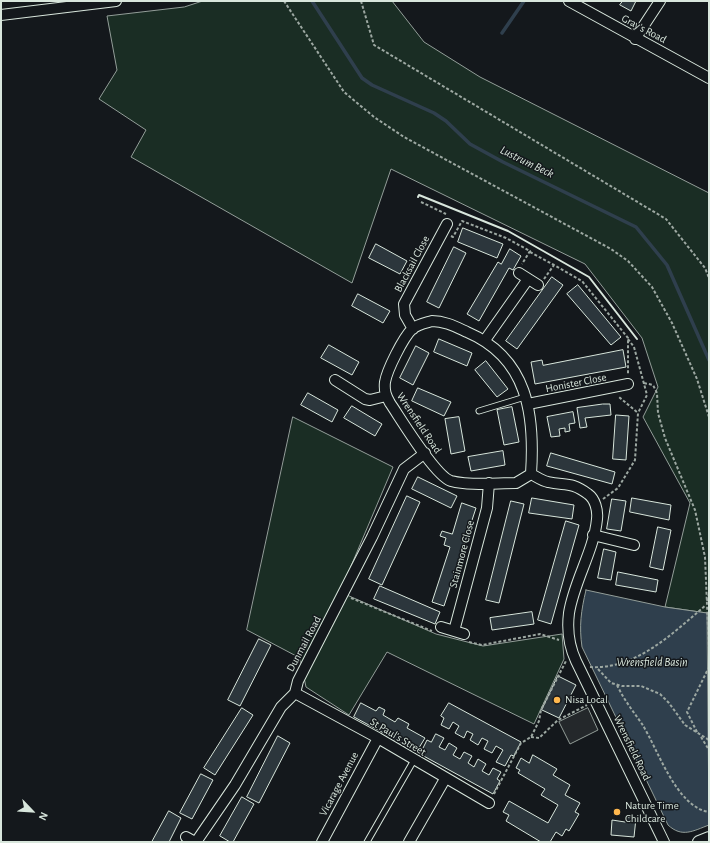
<!DOCTYPE html>
<style>
body{margin:0}
#map{position:relative;width:710px;height:843px;overflow:hidden;background:#14181c;font-family:"Alegreya Sans",sans-serif}
canvas{display:block}
.frame{position:absolute;inset:0;border:2px solid #d8e6dc;pointer-events:none}
.north{position:absolute;left:12px;top:791px;width:40px;height:40px;-webkit-text-stroke:3px #14181c;paint-order:stroke;rotate:115deg;font-size:11px;font-weight:700;line-height:16px;text-align:center;color:#d8e6dc}
.north::after{content:'';display:block;margin:auto;width:14px;height:18px;background:#d8e6dc;clip-path:polygon(50% 0,100% 100%,50% 72%,0 100%)}
</style>
<div id="map">
<canvas width="710" height="843"></canvas>
<div class="frame"></div>
<div class="north">N</div>
</div>
<script>
const ctx = document.querySelector('canvas').getContext('2d');
ctx.lineJoin = 'round';
function paint(path, color) {
  ctx.fillStyle = color;
  ctx.fill(path, 'evenodd');
}
function strokePath(path, color, width, dash) {
  ctx.strokeStyle = color;
  ctx.lineWidth = width;
  ctx.lineCap = dash ? 'butt' : 'round';
  ctx.setLineDash(dash || []);
  ctx.stroke(path);
}
function label(font, color, halo, rows, align = 'center') {
  ctx.font = font + ' "Alegreya Sans",sans-serif';
  ctx.lineWidth = 3;
  ctx.setLineDash([]);
  ctx.textBaseline = 'middle';
  ctx.strokeStyle = halo;
  ctx.fillStyle = color;
  for (const [text, x, y, turn = 0] of rows) {
    ctx.save();
    ctx.translate(x, y);
    ctx.rotate((+turn || 0) * Math.PI / 180);
    ctx.textAlign = isNaN(turn) ? turn : align;
    if (halo) ctx.strokeText(text, 0, 0);
    ctx.fillText(text, 0, 0);
    ctx.restore();
  }
}
const green = new Path2D(`
 M203,1H392L424,42L480,77L709,193V663L707,613L665,607L690,503L643,417L658,387L642,338L585,264L391,169L352,283L131,157L146,130L99,99L117,70L107,16L184,7Z
 M293,417L393,467L340,592L436,634L483,646L562,634L564,659L534,724L387,652L349,715L306,687L300,658L247,630Z`);
paint(green, '#1a2d24');
strokePath(green, '#939e99', 1);
const parking = new Path2D(`
 M588,708L598,730L570,744L559,722Z`);
paint(parking, '#24282b');
strokePath(parking, '#939e99', 1);
const water = new Path2D(`
 M586,590L665,607L707,613L709,825C693,831 682,838 668,825L582,647C579,626 581,611 586,590Z`);
paint(water, '#2f3f4d');
strokePath(water, '#939e99', 1);
strokePath(new Path2D(`
 M312,1L362,78L372,85L434,113L446,121L470,144L503,162L636,227L667,265L709,360
 M502,33L524,1`), '#2f3f4d', 3.5);
const building = new Path2D(`
 M623,1H636L631,11L620,5Z
 M463,228L503,244L497,258L458,242Z
 M376,244L407,261L400,274L369,258Z
 M454,247L466,253L439,308L427,302Z
 M510,249L521,256L513,270L509,268L479,321L467,314L498,262L501,264Z
 M552,277L563,285L517,349L506,341Z
 M578,285L621,337L611,345L567,294Z
 M358,294L390,311L383,323L352,306Z
 M439,339L472,353L467,366L434,352Z
 M329,345L359,362L352,375L321,358Z
 M416,346L429,353L413,385L400,378Z
 M623,350L626,367L535,384L531,362L542,360L543,365Z
 M486,361L508,389L497,397L475,370Z
 M418,388L451,402L444,416L412,401Z
 M308,393L338,410L332,422L301,405Z
 M603,404H610L611,415L585,418L587,427L580,428L577,408Z
 M352,406L382,424L375,436L344,418Z
 M512,407L519,442L504,445L497,410Z
 M573,412L575,423L569,424L570,431L565,432V428L559,429L560,436L551,437L547,417Z
 M616,415L629,416L626,460L613,459Z
 M459,417L465,451L451,454L445,419Z
 M503,451L505,465L471,471L468,457Z
 M551,453L615,472L612,484L547,466Z
 M418,477L457,496L451,508L412,489Z
 M407,496L420,502L382,585L369,579Z
 M532,498L574,505L572,519L529,513Z
 M632,498L671,505L669,520L630,512Z
 M612,499L626,501L621,531L607,529Z
 M511,501L524,504L499,603L486,600Z
 M462,503L476,508L444,606L432,602L450,547L444,545L446,538L440,536L442,531L452,534Z
 M566,521L579,525L551,624L538,620Z
 M658,527L671,530L663,570L650,567Z
 M604,549L616,552L611,580L598,578Z
 M618,572L658,580L656,592L616,585Z
 M380,586L440,612L435,624L374,599Z
 M532,612L534,624L492,630L490,618Z
 M259,639L271,645L240,706L228,700Z
 M558,676L576,685L559,718L542,710Z
 M361,703L376,711L379,707L385,710L383,715L395,722L398,718L409,724L407,728L425,738L417,751L354,717Z
 M449,703L521,742L514,756L511,755L505,766L496,762L503,750L496,746L492,753L484,749L488,741L482,738L478,745L470,740L473,734L467,731L464,738L455,733L459,726L453,722L449,729L441,725L444,718L441,716Z
 M242,708L253,715L215,775L204,768Z
 M436,734L444,738L439,747L445,750L449,743L457,748L453,755L460,759L464,752L472,756L468,763L474,767L478,759L486,764L482,771L489,775L493,768L501,772L497,779L500,781L493,794L420,754L427,740L431,742Z
 M278,736L290,743L259,803L247,797Z
 M533,755L557,769L553,775L570,785L565,795L580,803L575,812L579,814L569,831L566,829L562,836L556,832L550,842H541L506,821L509,815L503,812L509,801L548,823L558,805L541,795L545,789L518,773L520,770L516,768L521,758L529,763Z
 M201,774L213,780L192,819L180,813Z
 M242,797L254,804L233,842H230L220,836Z
 M169,811L181,818L169,842H152Z
 M626,817L636,818L634,837L611,835L612,820L625,822Z`);
paint(building, '#2c363c');
strokePath(building, '#d8e6dc', 1);
const service = new Path2D(`
 M479,411L525,397
 M367,842L414,760`);
const minor = new Path2D(`
 M569,1L709,78
 M1,15L116,1
 M635,39L660,1
 M519,273L538,285
 M432,321C445,321 456,327 467,332C528,358 535,415 531,474L516,483C495,483 470,486 451,481C435,476 401,419 390,403C386,396 384,391 385,382C387,370 403,338 412,329C418,324 425,323 432,321Z
 M413,329L405,315L404,304L447,224
 M485,340L528,279
 M335,380L365,399L370,400L386,396
 M528,404L628,384
 M531,474C537,477 542,481 548,482C565,486 571,481 588,494C595,499 598,510 597,519C594,551 574,581 569,613C567,629 569,646 576,661L664,842
 M593,535L634,545
 M441,627L464,634
 M454,631L487,508L489,483
 M295,693L378,738L489,803
 M186,837L195,842
 M196,842L235,785L281,707L295,693L298,681L372,537L404,469L425,453
 M322,842L378,738
 M409,842L445,779`);
const tertiary = new Path2D(`
 M699,842L709,838`);
strokePath(service, '#d8e6dc', 7);
strokePath(minor, '#d8e6dc', 12);
strokePath(tertiary, '#d8e6dc', 14);
strokePath(new Path2D(`
 M284,1L344,92L374,117L404,137L611,249L628,261L652,287L672,323L697,379L709,417
 M361,1L374,45L666,219L705,268L709,278
 M421,202L446,214
 M451,236L453,237L462,221L506,238L530,251L522,264
 M530,252L554,265
 M544,279L554,265L582,281L628,338V375
 M628,339L634,347L647,395L638,413
 M644,383L653,385L657,393L658,413L665,438L695,510L705,557L709,652
 M603,499L618,488L635,460L638,413L619,397
 M351,598L432,631
 M707,601L709,594
 M469,642L482,645L540,634L559,640
 M590,667C636,670 673,633 706,605
 M598,669L611,683L622,686H641L660,694L669,703L685,725L709,740
 M617,685C624,700 633,711 642,724C658,749 676,807 709,812
 M697,732L687,712L709,667
 M531,737L539,738L558,720L587,705
 M701,737L709,750
 M494,794L521,743L531,737L539,721L541,710L566,661`), '#9da8a2', 2, [3, 2]);
strokePath(service, '#14181c', 5);
strokePath(minor, '#14181c', 10);
strokePath(tertiary, '#14181c', 12);
strokePath(new Path2D(`
 M418,197L419,195L508,231L589,277L637,339`), '#d8e6dc', 2);
for (const [x, y, r, color] of [
 [557,700,4,"#ffb74d"],
 [617,812,4,"#ffb74d"]
]) {
  const dot = new Path2D();
  dot.arc(x, y, r, 0, 2 * Math.PI);
  ctx.fillStyle = color;
  ctx.fill(dot);
  strokePath(dot, '#14181c', 1.5);
}
label('11px', '#d8e6dc', '#14181c', [
 ["Gray's Road",644,29,28],
 ["Blacksail Close",412,264,-62],
 ["Honister Close",576,383,-11],
 ["Wrensfield Road",419,423,56],
 ["Stainmore Close",462,554,-75],
 ["Dunmail Road",304,644,-62],
 ["St Paul's Street",398,737,31],
 ["Wrensfield Road",632,748,64],
 ["Vicarage Avenue",339,784,-62]
]);
label('11px', '#d8e6dc', '#14181c', [
 ["Nisa Local",565,700],
 ["Nature Time",625,806],
 ["Childcare",625,819]
], 'left');
label('italic 12px', '#d8e6dc', '#14181c', [
 ["Lustrum Beck",527,162,26],
 ["Wrensfield Basin",652,662]
]);
</script>
